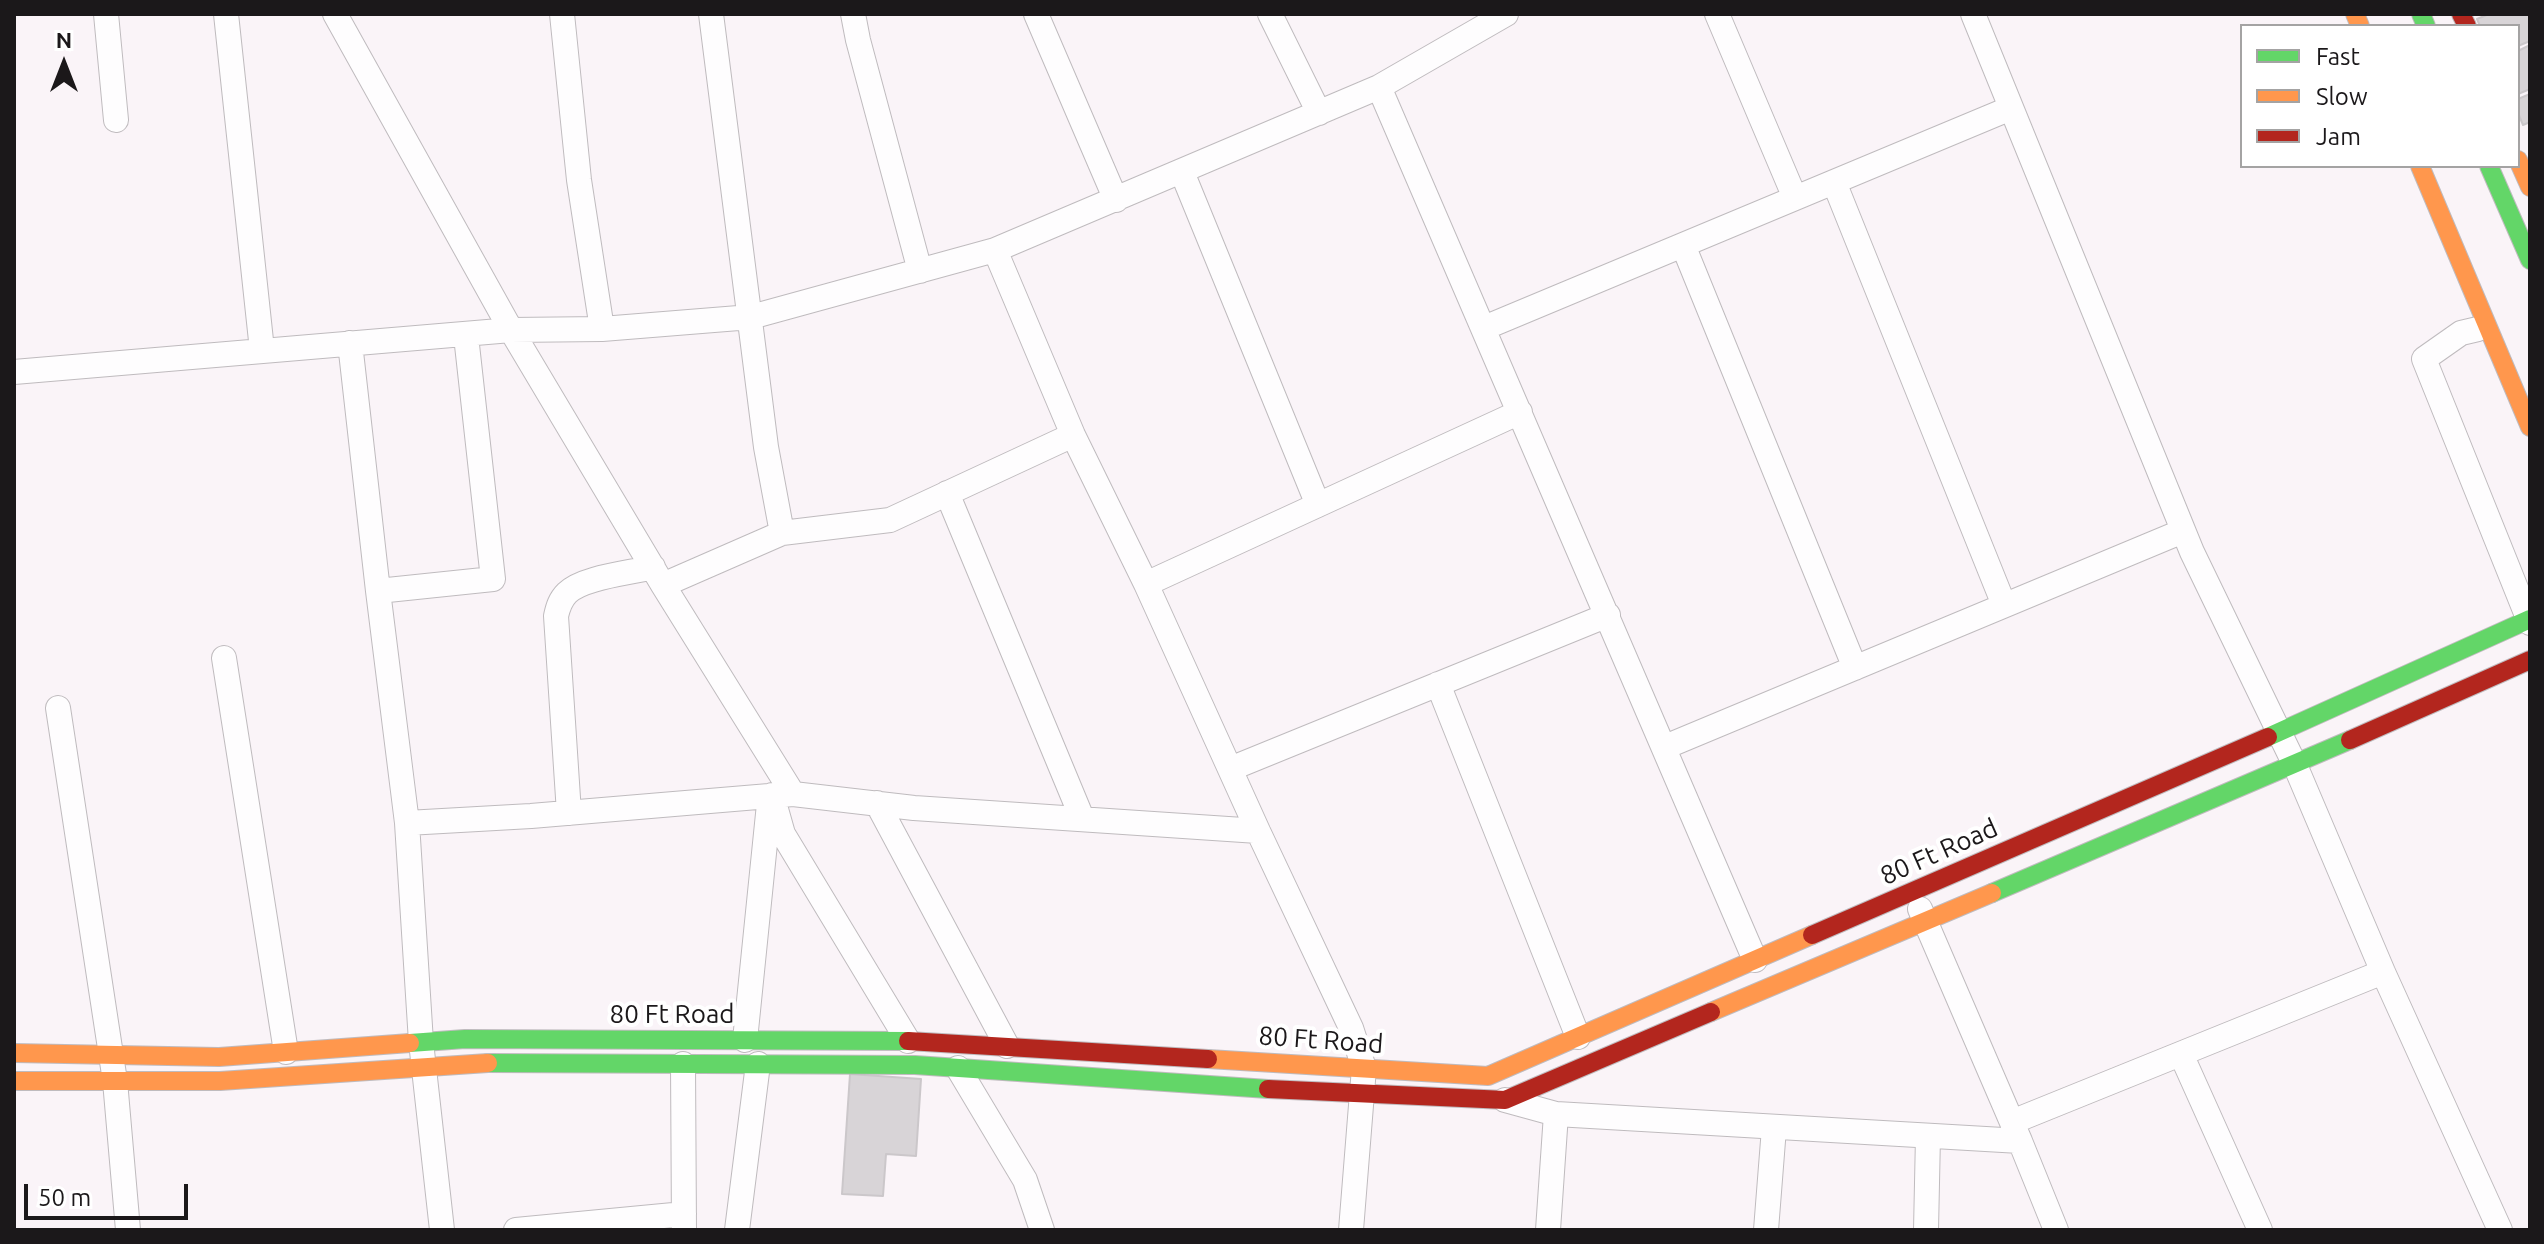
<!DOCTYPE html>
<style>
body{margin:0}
#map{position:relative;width:2544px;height:1244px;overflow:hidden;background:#faf4f8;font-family:Ubuntu,sans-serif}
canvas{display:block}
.frame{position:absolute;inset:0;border:16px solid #1b181a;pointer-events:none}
.legend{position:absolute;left:2240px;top:24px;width:280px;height:144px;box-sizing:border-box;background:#fff;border:2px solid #a4a3a3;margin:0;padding:10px 14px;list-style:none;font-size:24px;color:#1b181a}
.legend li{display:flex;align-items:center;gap:16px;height:40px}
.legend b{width:40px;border:2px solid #a4a3a3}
.north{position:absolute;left:24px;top:24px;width:80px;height:80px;-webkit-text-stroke:6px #fff;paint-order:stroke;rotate:0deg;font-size:22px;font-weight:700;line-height:32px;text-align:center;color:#1b181a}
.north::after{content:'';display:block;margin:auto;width:28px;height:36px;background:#1b181a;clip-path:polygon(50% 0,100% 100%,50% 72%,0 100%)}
.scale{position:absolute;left:24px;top:1184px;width:164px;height:36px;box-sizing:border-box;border:4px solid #1b181a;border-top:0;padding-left:10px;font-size:24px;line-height:28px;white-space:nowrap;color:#1b181a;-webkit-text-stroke:6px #fff;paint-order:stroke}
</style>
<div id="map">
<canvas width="2544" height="1244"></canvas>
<div class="frame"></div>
<ul class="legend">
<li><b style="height:10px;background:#63d668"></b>Fast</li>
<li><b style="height:10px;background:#ff974d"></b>Slow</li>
<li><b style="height:10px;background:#b3261e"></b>Jam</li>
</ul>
<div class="north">N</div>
<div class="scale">50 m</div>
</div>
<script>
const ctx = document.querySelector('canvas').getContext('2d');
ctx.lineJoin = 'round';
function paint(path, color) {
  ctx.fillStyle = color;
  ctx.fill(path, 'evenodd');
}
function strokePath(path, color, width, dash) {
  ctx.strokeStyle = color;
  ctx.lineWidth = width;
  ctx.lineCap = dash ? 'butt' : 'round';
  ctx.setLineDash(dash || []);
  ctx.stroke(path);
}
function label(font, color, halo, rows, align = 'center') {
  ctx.font = font + ' Ubuntu,sans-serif';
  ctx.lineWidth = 8;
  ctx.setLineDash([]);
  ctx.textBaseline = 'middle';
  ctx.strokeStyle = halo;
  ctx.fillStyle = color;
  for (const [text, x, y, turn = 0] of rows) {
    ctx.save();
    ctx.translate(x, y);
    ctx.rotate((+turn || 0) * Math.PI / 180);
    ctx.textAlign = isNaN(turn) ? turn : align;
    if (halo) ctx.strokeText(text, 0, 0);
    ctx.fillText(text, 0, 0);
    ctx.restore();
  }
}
const building = new Path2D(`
 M2489,14H2530V41L2518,46V26H2480L2477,19Z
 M2530,45V89L2518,94V51Z
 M2530,94V122L2523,125L2518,113V99Z
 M850,1074L921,1079L916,1156L886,1154L883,1196L842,1194Z`);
paint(building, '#d8d4d7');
strokePath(building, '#cbc7ca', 2);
const street = new Path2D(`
 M106,14L116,120
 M226,14L262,350
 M335,14L511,330L663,585L793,794
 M562,14L579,180L602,329
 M711,14L766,447L782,533
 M853,14L858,40L920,271
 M1036,14L1116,200
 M1270,14L1319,113
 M1717,14L1795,198
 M1973,14L2192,552L2295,765L2383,972L2500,1230
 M1379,87L1755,960
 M1182,172L1318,505
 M1834,182L2004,605
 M1683,245L1855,668
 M995,250L1073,435L1146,584L1258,831L1351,1028L1364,1068L1351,1230
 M1484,328L2011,108
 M2478,329L2461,333L2424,359L2530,623
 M350,343L378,591L407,823L421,1042L442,1230
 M14,372L511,330L602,329L751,317L995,250L1379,87L1506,14
 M947,493L1082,818
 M1146,584L1520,412
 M663,585L782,533L890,520L1073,435
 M378,591L493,579L466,336
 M224,658L286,1052
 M1438,684L1578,1037
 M58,708L115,1081L128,1230
 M1665,747L2183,531
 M1230,769L1608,615
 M772,795L783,834L908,1041
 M877,803L1007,1046
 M569,813L556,616C558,607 560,600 567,593C583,577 631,573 653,567
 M407,823L531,816L793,794L914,808L1258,831
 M1920,909L2020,1141L2056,1230
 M745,1040L769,804
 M2181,1054L2260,1230
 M683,1064L684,1230
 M958,1068L1025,1180L1042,1230
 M1505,1100L1556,1114L2020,1141
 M2012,1122L2383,972
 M516,1230L684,1214
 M737,1230L758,1064
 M1548,1230L1556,1114
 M1766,1230L1774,1128
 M1926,1230L1928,1136`);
const fast = new Path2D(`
 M2421,14L2426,26
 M2489,166L2530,260
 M2268,737L2530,619
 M1992,893L2350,740
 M410,1043L465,1039L908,1041
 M488,1063L915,1065L1268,1089`);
const slow = new Path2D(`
 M2355,14L2360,26
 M2518,160L2530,187
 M2420,166L2530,427
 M1711,1012L1992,893
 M14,1053L219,1057L410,1043
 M1208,1059L1488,1076L1812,935
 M14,1081H220L488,1063`);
const jam = new Path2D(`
 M2461,14L2467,26
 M2350,740L2530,660
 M1812,935L2268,737
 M908,1041L1208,1059
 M1268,1089L1505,1100L1711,1012`);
strokePath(street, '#bfbbbe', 26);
strokePath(fast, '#bfbbbe', 20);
strokePath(slow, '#bfbbbe', 20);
strokePath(jam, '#bfbbbe', 20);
strokePath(street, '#fefdfe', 24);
strokePath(fast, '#63d668', 18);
strokePath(slow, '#ff974d', 18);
strokePath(jam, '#b3261e', 18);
label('26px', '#1b181a', '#fff', [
 ["80 Ft Road",1939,852,-24],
 ["80 Ft Road",672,1014],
 ["80 Ft Road",1321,1040,4]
]);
</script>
